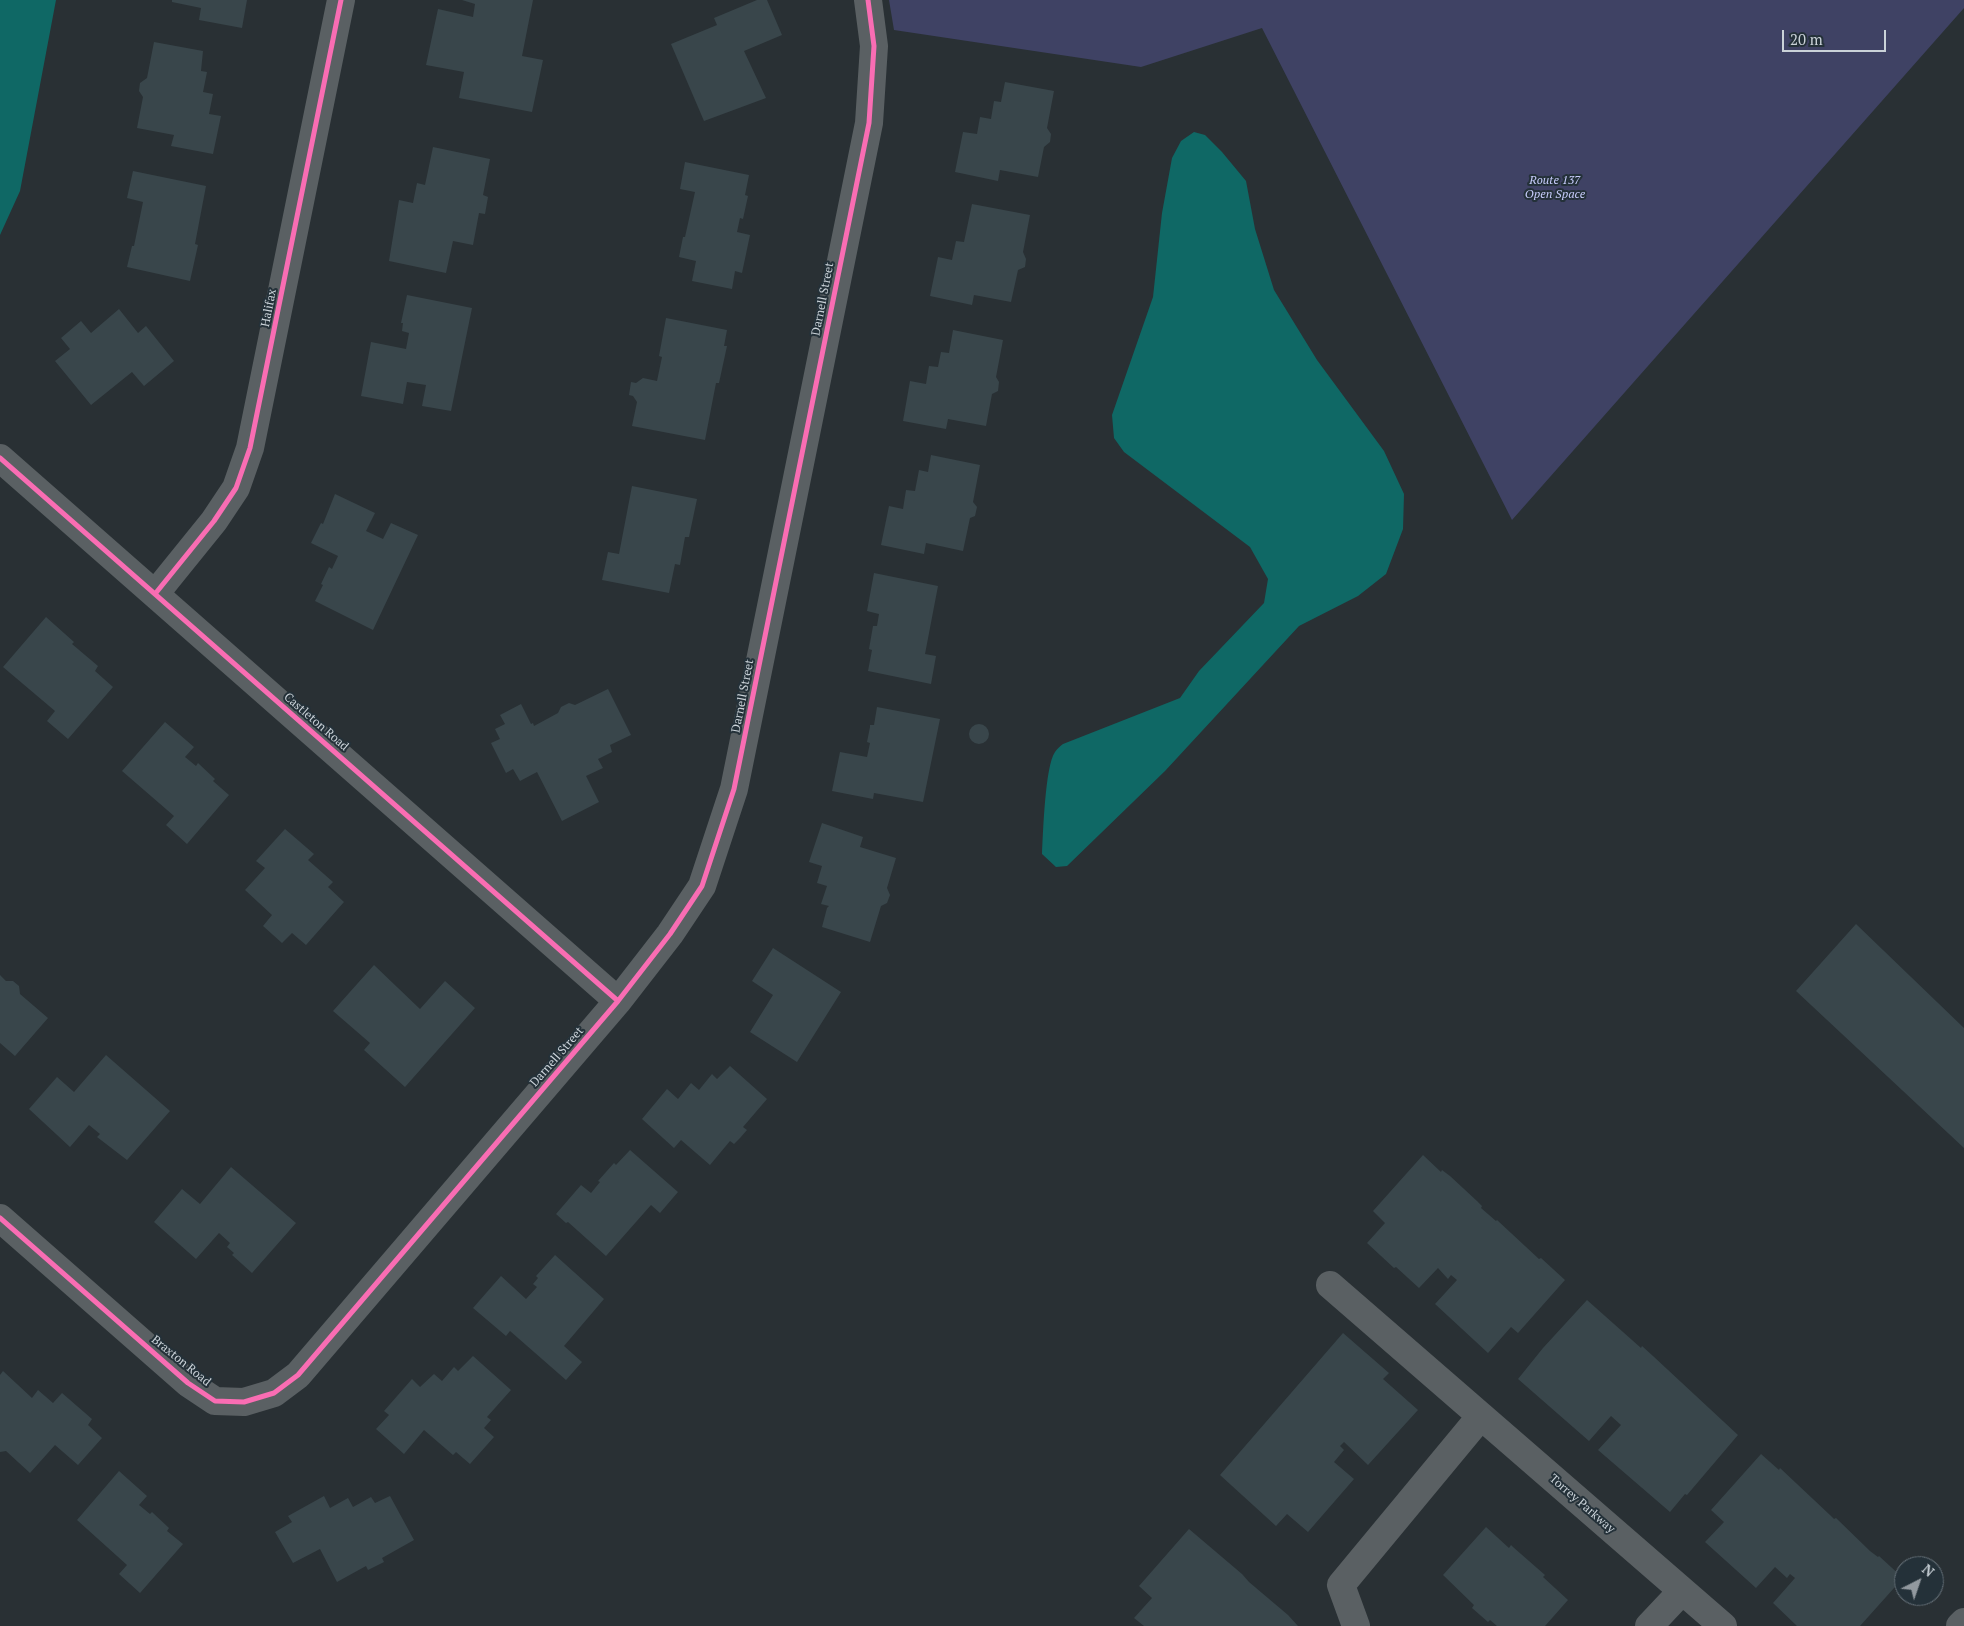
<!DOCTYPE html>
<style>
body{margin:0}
#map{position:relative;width:1964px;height:1626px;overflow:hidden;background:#293034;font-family:"PT Serif",serif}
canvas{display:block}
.north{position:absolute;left:1894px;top:1556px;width:50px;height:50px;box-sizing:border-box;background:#243139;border:1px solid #667179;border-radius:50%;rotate:41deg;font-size:14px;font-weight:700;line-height:20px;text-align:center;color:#cad2d8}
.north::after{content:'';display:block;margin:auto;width:18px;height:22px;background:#92999f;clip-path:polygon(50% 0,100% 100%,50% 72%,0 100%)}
.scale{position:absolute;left:1782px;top:30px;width:104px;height:22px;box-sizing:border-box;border:2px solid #cad2d8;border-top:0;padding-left:6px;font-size:15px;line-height:18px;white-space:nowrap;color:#cad2d8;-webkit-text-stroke:4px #243139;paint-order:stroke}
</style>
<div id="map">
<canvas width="1964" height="1626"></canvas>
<div class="north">N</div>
<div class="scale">20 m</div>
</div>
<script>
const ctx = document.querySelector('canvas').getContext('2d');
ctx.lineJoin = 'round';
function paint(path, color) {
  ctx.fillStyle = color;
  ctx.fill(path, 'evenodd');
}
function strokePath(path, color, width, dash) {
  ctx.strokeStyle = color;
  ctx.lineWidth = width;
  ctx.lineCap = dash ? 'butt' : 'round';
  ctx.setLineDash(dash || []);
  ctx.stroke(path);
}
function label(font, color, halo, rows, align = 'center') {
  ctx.font = font + ' "PT Serif",serif';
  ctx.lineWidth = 4;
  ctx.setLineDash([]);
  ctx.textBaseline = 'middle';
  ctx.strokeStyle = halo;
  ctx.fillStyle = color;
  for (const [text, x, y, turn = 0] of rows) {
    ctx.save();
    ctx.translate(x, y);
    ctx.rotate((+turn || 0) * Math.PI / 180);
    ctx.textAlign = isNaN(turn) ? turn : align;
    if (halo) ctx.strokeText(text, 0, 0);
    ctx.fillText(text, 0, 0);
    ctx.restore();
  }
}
paint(new Path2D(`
 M889,0H1964V8L1512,520L1262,28L1141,67L894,30Z`), '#3f4264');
paint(new Path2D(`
 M0,0H56L20,191L0,235Z
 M1194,132L1205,135L1222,152L1246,181L1255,229L1274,290L1317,360L1384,451L1404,494L1403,529L1386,574L1358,596L1299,626L1165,771L1067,866L1056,867L1042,854C1043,835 1045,766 1055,752C1057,749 1060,746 1063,744L1180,698L1199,671L1264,603L1268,579L1250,547L1124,452L1114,438L1112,415L1153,297L1162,213L1172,158L1181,141Z`), '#0f6865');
paint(new Path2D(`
 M172,0H247L242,28L199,20L201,8L172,2Z
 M462,0H533L522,56L543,60L532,112L459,98L464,72L426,65L438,9L473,17L475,4Z
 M757,0H767L782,35L744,51L766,98L704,121L671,44L717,25L714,18Z
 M154,42L203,51L201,71L207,72L203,92L213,94L209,114L221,116L213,154L171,146L174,135L137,128L143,97L139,91L140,83L147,78Z
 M1005,82L1054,91L1047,128L1051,134L1050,142L1044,147L1038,177L1000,170L998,181L955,172L963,132L977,134L980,117L991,119L994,101L1001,102Z
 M433,147L490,159L483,195L488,197L485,214L479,213L473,245L453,241L446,273L389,261L399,200L413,203L417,183L425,185Z
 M685,162L749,175L745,195L748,196L743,219L740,218L737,232L750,235L742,273L735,271L732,289L692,281L696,261L679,257L683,237H685L695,192L680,189Z
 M133,171L206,186L195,244L198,245L190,281L127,267L132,246H134L143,202L127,198Z
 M972,204L1030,215L1023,252L1026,259L1025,267L1018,270L1011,302L974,295L972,305L930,296L938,257L952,260L956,241L964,242Z
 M407,295L472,308L451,411L422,406L426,385L407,382L403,404L361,396L371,342L406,349L409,333L402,331L403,323H401Z
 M119,309L138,333L146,326L174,361L144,386L132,372L91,405L55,361L70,349L61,338L81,321L91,333Z
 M666,318L727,330L724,346H727L719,383H716L705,440L632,426L637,402L633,396L629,395L631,382L636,383L643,378L657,381L662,357L659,356Z
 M953,330L1003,340L996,377L999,382L998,391L992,394L986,426L948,419L946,429L903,421L910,381L926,384L929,366L938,367L941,352L949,353Z
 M931,455L980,465L973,502L977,507L975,516L970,518L963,551L926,543L924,554L881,545L889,506L903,509L906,490L915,491L919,470L928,472Z
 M632,486L697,499L689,537H685L680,565L675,564L669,593L602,580L608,552L619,554Z
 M335,494L375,513L366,531L383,539L391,523L418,535L373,630L315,601L323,585L321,584L329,567L332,569L338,556L311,543L321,523L323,524Z
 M874,573L938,586L925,654L936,656L931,684L868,671L872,650L869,649L873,626H877L879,614L867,611Z
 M46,617L74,642L72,644L98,666L95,671L113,687L68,739L47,721L55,711L3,667Z
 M608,689L631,735L610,745L612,752L598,759L603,768L586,776L599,802L562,821L537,772L520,781L513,769L506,773L491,743L500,739L495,729L505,724L500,715L521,704L531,724L533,723L534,726L558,713L561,707L569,703L575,705Z
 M877,707L940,719L923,802L874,793L873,799L832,791L840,752L867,757L870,743L867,742L870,727V725H874Z
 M165,722L194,747L185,757L196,766L198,763L215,779L213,781L229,795L187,844L166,825L174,816L122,771Z
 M969 734a10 10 0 1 1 20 0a10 10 0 1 1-20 0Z
 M822,823L863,837L860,847L896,858L887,888L890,895L887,903L881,906L870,942L822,927L827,908L829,906L821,904L827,886L817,883L822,866L809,862Z
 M285,829L314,854L308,860L333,882L328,887L344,902L306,945L292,933L282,943L263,926L272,915L245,890L265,868L256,861Z
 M1856,924L1964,1028V1148L1796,991Z
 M773,948L841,992L797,1062L750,1032L773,995L752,981Z
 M374,965L420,1009L445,981L475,1008L405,1087L364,1050L370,1043L333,1011Z
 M0,975L6,981H13L19,986L20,994L48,1018L15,1056L0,1043Z
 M106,1055L170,1111L127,1160L97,1137L100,1134L89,1125L70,1147L29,1109L57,1077L74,1092Z
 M730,1066L767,1099L743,1127L747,1130L740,1138L734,1144L730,1141L710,1165L681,1140L674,1148L642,1119L667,1089L678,1099L691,1083L699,1090L712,1074L717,1079Z
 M630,1150L678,1192L660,1213L651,1205L606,1256L568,1222L566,1223L556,1214L581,1185L591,1193L600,1182L598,1181L614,1163L616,1165Z
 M1423,1155L1441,1172L1442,1170L1450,1176L1477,1201L1482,1206L1481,1208L1496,1221L1497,1220L1539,1259L1541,1258L1565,1280L1518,1333L1511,1327L1488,1353L1435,1304L1457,1280L1451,1275L1448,1279L1438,1268L1419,1288L1396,1267L1394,1268L1367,1243L1385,1223L1373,1211Z
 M231,1167L296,1223L252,1273L232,1255L234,1253L227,1247L230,1243L219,1233L196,1259L154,1222L182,1189L200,1204Z
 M555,1255L604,1299L564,1346L582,1362L566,1380L510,1331L506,1336L473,1308L501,1276L526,1299L537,1287L533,1284L538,1278L536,1276Z
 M1587,1300L1641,1348L1642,1346L1653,1356L1738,1435L1687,1495L1685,1494L1670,1512L1598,1450L1621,1425L1611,1416L1589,1441L1518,1379L1543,1348Z
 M1343,1333L1389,1373L1383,1379L1418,1410L1368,1465L1344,1442L1340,1446L1344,1450L1334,1462L1354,1479L1308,1532L1287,1514L1276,1526L1220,1475Z
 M473,1356L511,1390L487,1417L491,1420L484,1428L494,1437L470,1464L456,1452L453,1455L424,1430L404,1454L376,1429L389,1415L384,1411L412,1379L420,1387L434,1374L442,1381L454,1367L458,1371Z
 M3,1371L32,1398L38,1390L53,1403L62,1393L92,1419L88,1425L102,1438L78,1465L55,1445L30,1473L6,1451L0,1452V1375Z
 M1761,1454L1779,1470L1780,1468L1830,1515L1834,1519L1836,1518L1870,1551L1878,1557L1879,1556L1903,1578L1860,1626H1797L1773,1603L1795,1578L1790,1574L1787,1578L1775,1567L1756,1588L1705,1542L1724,1522L1711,1510Z
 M119,1471L147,1496L139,1505L150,1514L152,1512L169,1528L167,1531L183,1544L140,1593L119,1574L127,1565L77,1520Z
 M324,1496L330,1508L348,1498L353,1507L371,1497L375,1503L390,1496L414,1540L382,1558L384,1562L368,1570L366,1566L337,1582L320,1549L293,1563L275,1532L292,1522L288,1516Z
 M1486,1527L1509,1548L1511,1545L1513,1547L1545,1575L1543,1577L1568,1600L1545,1626H1497L1490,1620L1488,1622L1472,1608L1474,1605L1443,1575Z
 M1189,1529L1242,1574L1249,1582L1288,1615L1298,1626H1144L1134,1618L1152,1598L1139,1586Z`), '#39464b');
strokePath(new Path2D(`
 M0,458L618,1001
 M155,594L214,521L236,488L250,448L341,0
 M0,1218L188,1383L215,1401L244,1402L274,1393L298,1375L618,1001L670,934L702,886L734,789L869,123L874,46L868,0
 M1330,1285L1723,1626
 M1356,1626L1341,1585L1481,1416
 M1649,1626L1682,1591
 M1960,1626L1964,1622`), '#5a6063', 28);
strokePath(new Path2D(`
 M0,458L618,1001
 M155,594L214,521L236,488L250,448L341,0
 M0,1218L188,1383L215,1401L244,1402L274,1393L298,1375L618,1001L670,934L702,886L734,789L869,123L874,46L868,0`), '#f96db3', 5);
label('italic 12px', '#c6cbfa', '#243139', [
 ["Route 137",1555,181],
 ["Open Space",1555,195]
]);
label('12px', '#cad2d8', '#243139', [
 ["Darnell Street",823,299,-79],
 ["Halifax",269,308,-79],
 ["Darnell Street",743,696,-79],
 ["Castleton Road",316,722,41],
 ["Darnell Street",557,1057,-49],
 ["Braxton Road",181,1361,39],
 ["Torrey Parkway",1582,1504,41]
]);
</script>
